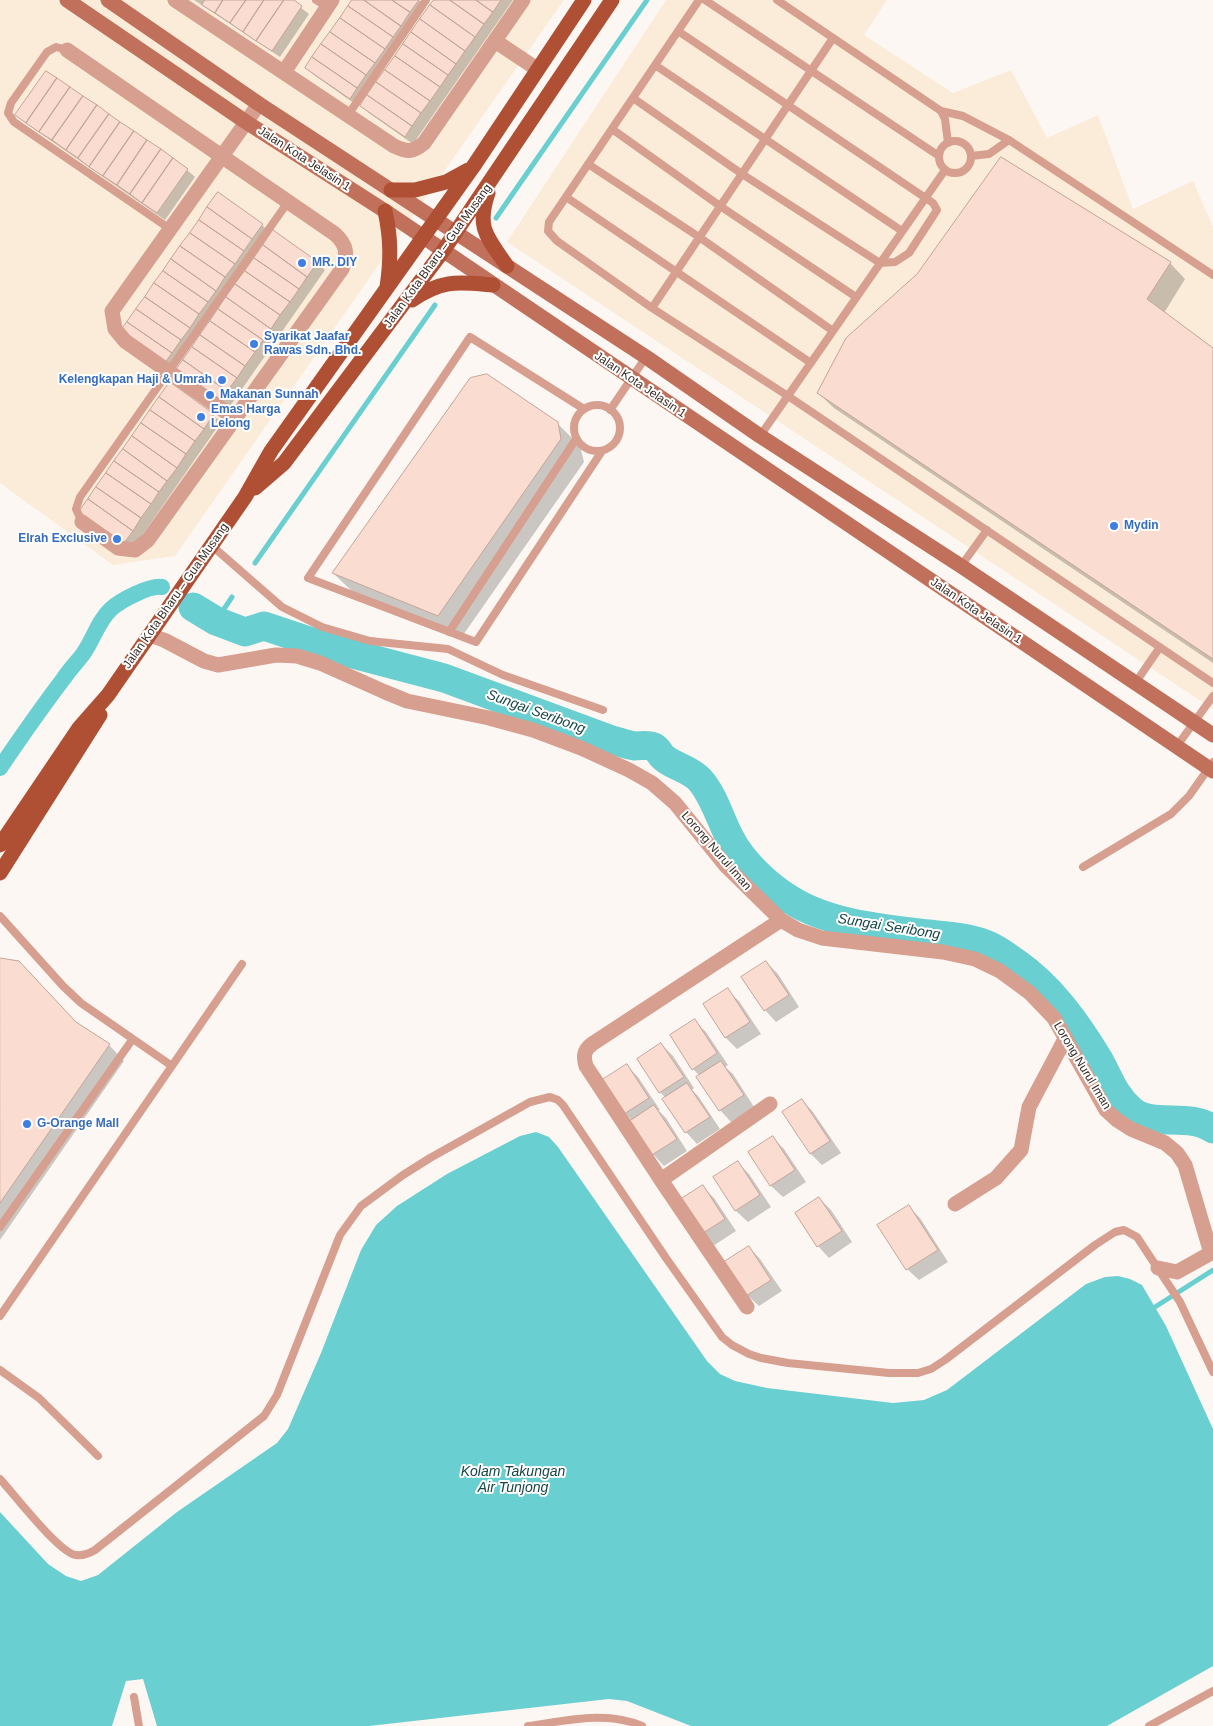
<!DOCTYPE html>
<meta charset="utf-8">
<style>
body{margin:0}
canvas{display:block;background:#fdf7f3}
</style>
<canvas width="1213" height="1726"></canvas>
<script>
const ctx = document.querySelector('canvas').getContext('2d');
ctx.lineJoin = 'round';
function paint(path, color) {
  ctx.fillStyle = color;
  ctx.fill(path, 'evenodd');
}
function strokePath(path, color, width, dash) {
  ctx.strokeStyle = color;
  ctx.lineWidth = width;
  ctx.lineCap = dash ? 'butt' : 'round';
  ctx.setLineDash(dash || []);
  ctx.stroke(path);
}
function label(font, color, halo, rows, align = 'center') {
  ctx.font = font + ' Helvetica,sans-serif';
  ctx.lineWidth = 4;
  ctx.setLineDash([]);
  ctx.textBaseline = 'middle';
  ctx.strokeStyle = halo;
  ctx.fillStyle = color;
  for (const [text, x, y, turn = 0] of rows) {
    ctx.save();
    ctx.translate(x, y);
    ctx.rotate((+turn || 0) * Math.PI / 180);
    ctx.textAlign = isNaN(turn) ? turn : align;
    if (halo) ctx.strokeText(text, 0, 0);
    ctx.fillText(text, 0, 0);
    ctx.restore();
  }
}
paint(new Path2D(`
 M0,0H564L175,556L113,565L0,483Z
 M666,0H887L864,35L953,93L1011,70L1047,138L1098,115L1133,209L1193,181L1213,227V709L507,242Z`), '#faecd8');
paint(new Path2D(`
 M536,1132L549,1137L558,1147L707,1361L720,1374L735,1381L767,1388L893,1403L924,1400L947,1390L1086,1284L1105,1277L1118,1276L1130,1279L1142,1285L1166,1326L1213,1429V1666L1107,1726H691L627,1701L609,1699L369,1726H157L143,1679L126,1681L112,1726H0V1512L48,1564L66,1576L81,1581L98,1575L177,1512L277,1443L288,1429L321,1353L361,1250L376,1225L397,1206L447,1174L520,1136Z`), '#69cfd1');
paint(new Path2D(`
 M194,0H291L309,14L280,57Z
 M354,0H419L426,7L358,106L314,75L306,68Z
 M435,0H513L413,144L369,113L361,106Z
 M17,115L187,170L195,177L165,220L24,122Z
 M262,225L269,232L172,371L128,340Z
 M317,263L325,270L228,409L184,378Z
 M1170,263L1185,279L1164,313L1213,350V663L834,408L818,393Z
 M170,384L213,415L221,422L132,550L88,519Z
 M557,423L580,446L584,462L461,638L356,595L333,573Z
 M0,960L78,1025L109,1045L124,1061L0,1240Z
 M766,962L778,974L799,1007L776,1022L765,1010Z
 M727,990L739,1001L761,1034L737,1049L726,1038L705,1005Z
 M695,1021L706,1032L728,1065L725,1067L733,1074L754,1107L731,1122L720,1110L698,1077L700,1076L693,1069Z
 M661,1044L673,1056L694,1088L692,1090L698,1096L720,1129L697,1144L686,1132L666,1098L660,1092Z
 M626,1065L638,1077L660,1110H658L666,1118L687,1151L664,1166L653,1154L632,1121L625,1113Z
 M802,1100L813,1112L841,1153L822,1165L811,1154L783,1112Z
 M772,1137L784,1149L806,1182L783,1197L771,1186L749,1153Z
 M738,1163L749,1174L771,1207L748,1222L736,1211L715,1178Z
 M703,1187L714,1198L736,1231L713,1246L701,1235Z
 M819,1198L831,1210L852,1242L829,1258L818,1246Z
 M909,1207L920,1218L948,1262L919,1280L907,1269Z
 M749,1247L760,1259L782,1291L759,1306L747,1295Z`), '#0003');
strokePath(new Path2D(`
 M496,218L647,0
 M255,563L435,305
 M216,621L232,597
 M1155,1307L1213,1270`), '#69cfd1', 5);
strokePath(new Path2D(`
 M0,768C21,737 42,707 64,678C70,669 77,662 83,654C93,640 98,621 111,609C121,600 150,585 162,587`), '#69cfd1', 16);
strokePath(new Path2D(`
 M193,607L216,621L245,632L264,626L330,648L444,678L612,740C620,742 627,745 635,746C641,746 647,744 654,747C658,749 660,755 664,758C675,767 690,769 700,780C714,796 720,819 730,838C742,862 768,886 791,900C829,924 884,929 928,934C947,936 967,937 985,944C996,948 1005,955 1015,962C1051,987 1076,1022 1099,1060C1109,1078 1115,1097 1132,1111C1153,1128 1189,1112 1213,1129`), '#69cfd1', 29);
const building = new Path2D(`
 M205,0H223L215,13L202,5Z
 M223,0H246L230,23L215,13Z
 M246,0H264L243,32L230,23Z
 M264,0H284L256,41L243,32Z
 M284,0H294L302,6L272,51L256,41Z
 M352,0H364L401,26L393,37L348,6Z
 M364,0H392L410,12L401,26Z
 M392,0H419L410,12Z
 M434,0H450L484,24L475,37L430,5Z
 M450,0H476L493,12L484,24Z
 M476,0H501L493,12Z
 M430,5L475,37L465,51L420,19Z
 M348,6L393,37L385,49L340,18Z
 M340,18L385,49L375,63L330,32Z
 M420,19L465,51L456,64L411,32Z
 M330,32L375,63L366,75L321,44Z
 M411,32L456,64L448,75L403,44Z
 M321,44L366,75L357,88L312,57Z
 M403,44L448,75L440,87L395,56Z
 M395,56L440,87L430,101L385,70Z
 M312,57L357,88L350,99L305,68Z
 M385,70L430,101L421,113L376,82Z
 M46,71L57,78L26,123L15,115Z
 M57,78L70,87L39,132L26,123Z
 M376,82L421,113L412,126L367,95Z
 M70,87L83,96L52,140L39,132Z
 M367,95L412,126L405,137L360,106Z
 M83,96L97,105L66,150L52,140Z
 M97,105L109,114L78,158L66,150Z
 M109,114L120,122L89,167L78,158Z
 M120,122L134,131L103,176L89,167Z
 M134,131L147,140L117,185L103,176Z
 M147,140L161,149L130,194L117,185Z
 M161,149L173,158L142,203L130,194Z
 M1001,157L1171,262L1147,299L1213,348V659L817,393L846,338L917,274Z
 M173,158L188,169L157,213L142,203Z
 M218,192L263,224L252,239L207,207Z
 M207,207L252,239L244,251L199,220Z
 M199,220L244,251L235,264L190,233Z
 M273,230L318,262L307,277L263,245Z
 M190,233L235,264L225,277L180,246Z
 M263,245L307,277L299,289L254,258Z
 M180,246L225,277L216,291L171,259Z
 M254,258L299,289L290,302L245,271Z
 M171,259L216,291L208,302L163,271Z
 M163,271L208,302L199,314L154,283Z
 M245,271L290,302L280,315L235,284Z
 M154,283L199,314L190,328L145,297Z
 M235,284L280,315L271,329L226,297Z
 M145,297L190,328L181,340L136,309Z
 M226,297L271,329L263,340L218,309Z
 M136,309L181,340L172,353L127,322Z
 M218,309L263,340L255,352L210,321Z
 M210,321L255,352L245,366L200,335Z
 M127,322L172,353L164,364L119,333Z
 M200,335L245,366L237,378L192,347Z
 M192,347L237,378L227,391L183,360Z
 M183,360L227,391L220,402L175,371Z
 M487,374L558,422L561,439L438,616L332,573L470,378Z
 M170,382L214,414L204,429L159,397Z
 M159,397L204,429L195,441L150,410Z
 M150,410L195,441L186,454L141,423Z
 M141,423L186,454L177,468L132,436Z
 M132,436L177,468L167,481L123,449Z
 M123,449L167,481L159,492L114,461Z
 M114,461L159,492L151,504L106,473Z
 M106,473L151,504L141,518L96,487Z
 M96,487L141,518L133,531L88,499Z
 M88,499L133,531L124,543L79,512Z
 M0,958L19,961L76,1022L110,1044L0,1203Z
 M766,961L789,995L764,1011L741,977Z
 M728,988L750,1022L725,1038L703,1004Z
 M695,1019L717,1053L692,1070L670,1035Z
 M661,1043L684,1077L659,1093L637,1059Z
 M721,1061L744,1095L719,1111L696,1077Z
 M627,1064L649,1098L624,1114L602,1080Z
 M687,1083L710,1117L685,1133L662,1099Z
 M802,1099L830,1141L810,1154L782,1112Z
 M654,1105L677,1139L652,1155L630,1121Z
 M773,1136L795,1170L770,1186L748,1152Z
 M738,1161L760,1195L735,1211L713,1177Z
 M703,1185L725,1219L700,1235L678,1201Z
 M819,1197L842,1231L817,1247L795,1213Z
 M909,1205L938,1250L906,1270L877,1225Z
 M749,1246L771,1280L746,1296L724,1262Z`);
paint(building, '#fbdcd0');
strokePath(building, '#c5a498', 1);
strokePath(new Path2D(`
 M316,0L327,7
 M699,0L549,222L548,231L557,241L652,308L788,396L1213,683
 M705,0L939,156
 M777,0L941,111L963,116L1009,140L1213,275
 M67,50L56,47L47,52L11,103L8,113L14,122L170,229
 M655,65L902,231
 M633,98L742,174L880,263L895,262L909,253L937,210L933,203L678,31
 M941,111L945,119L948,143
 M348,115L426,0
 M612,129L720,206L856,297
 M939 157a16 16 0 1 1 32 0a16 16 0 1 1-32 0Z
 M971,156L989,154L1009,140
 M588,164L699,237L833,331
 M566,197L811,363
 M652,308L833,38
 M574 428a23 23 0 1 1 46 0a23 23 0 1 1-46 0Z
 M584,409L470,337L308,578L476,642L602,451
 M610,410L646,357
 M760,436L945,170
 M82,522L76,509L80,497L288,202
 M211,545L282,607L322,627L370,641L448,649L503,675L603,710
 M961,566L987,530
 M449,632L576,439
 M1136,682L1160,647
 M1177,746L1213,696
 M1083,867L1171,814L1189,796L1213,762
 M0,916L63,986L81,1003L172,1066
 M0,1227L132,1040
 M0,1316L242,964
 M0,1370L39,1398L98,1456
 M0,1479C14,1494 59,1553 76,1555C83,1556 90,1553 95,1550L264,1416L277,1395L340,1235L361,1206L403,1175L430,1158L530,1102L550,1097L558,1100L563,1105L666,1258L722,1337L732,1345L749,1354L761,1358L788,1363L889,1373H918L931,1369L945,1360L1095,1245L1115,1232L1124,1230L1137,1237L1180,1302L1213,1372
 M134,1697L139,1726
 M528,1726C565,1721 606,1710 642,1726
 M1149,1726L1213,1691`), '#d69f8f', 8);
strokePath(new Path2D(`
 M175,0L394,146C407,152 412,153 424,143L523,0
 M495,41L537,69
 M67,50L335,234C347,245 348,254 342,269L148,540L135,550L118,548L82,522
 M284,72L332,0
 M236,419L125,341L115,329L112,311L259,104
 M149,635L164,640L204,661L218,665L276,655L297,656L320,663L385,692L407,701L489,718L533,730L581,748L629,770L652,783L675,803L726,866L781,920L798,930L822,938L943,952L975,959L1000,971L1030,993L1054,1018L1106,1110L1117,1120L1131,1129L1165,1143L1177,1153L1185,1165L1211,1253L1177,1272L1158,1268
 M770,1104L661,1180L586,1066C583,1056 584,1050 592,1044L781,920
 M661,1180L747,1307
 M955,1204L996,1178L1021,1150L1029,1107L1065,1039`), '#d69f8f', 15);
strokePath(new Path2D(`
 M67,0L246,122L385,211L1213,771
 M108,0L259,104L646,357L760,436L961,566L1213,735`), '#c1715b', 15);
strokePath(new Path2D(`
 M391,190H415L446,182L468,170
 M488,193C476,228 487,237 507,266
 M385,211C391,238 391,260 387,287
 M412,300C443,279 458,282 493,285
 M255,488L284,463L443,251L612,0
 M0,845L79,728L108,695L245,497L271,451L473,167L584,0
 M0,873L100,715`), '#af4f34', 15);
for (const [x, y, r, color] of [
 [302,263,5,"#3f7fe0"],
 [254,344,5,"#3f7fe0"],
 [222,380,5,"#3f7fe0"],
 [210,395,5,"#3f7fe0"],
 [201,417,5,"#3f7fe0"],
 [1114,526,5,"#3f7fe0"],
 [117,539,5,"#3f7fe0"],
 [27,1124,5,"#3f7fe0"]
]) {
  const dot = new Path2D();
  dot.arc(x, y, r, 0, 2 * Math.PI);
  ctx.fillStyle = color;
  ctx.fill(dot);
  strokePath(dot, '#fff', 2);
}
label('12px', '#372b24', '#fff', [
 ["Jalan Kota Jelasin 1",304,159,33],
 ["Jalan Kota Bharu – Gua Musang",438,256,-54],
 ["Jalan Kota Jelasin 1",640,385,34],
 ["Jalan Kota Bharu – Gua Musang",176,596,-55],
 ["Jalan Kota Jelasin 1",976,611,34],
 ["Lorong Nurul Iman",716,851,49],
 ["Lorong Nurul Iman",1082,1066,59]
]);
label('bold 12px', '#366cbe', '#fff', [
 ["MR. DIY",312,263],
 ["Syarikat Jaafar",264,337],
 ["Rawas Sdn. Bhd.",264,351],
 ["Kelengkapan Haji & Umrah",212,380,"right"],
 ["Makanan Sunnah",220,395],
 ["Emas Harga",211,410],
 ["Lelong",211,424],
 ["Mydin",1124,526],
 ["Elrah Exclusive",107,539,"right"],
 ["G-Orange Mall",37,1124]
], 'left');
label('italic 14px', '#154545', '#fff', [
 ["Sungai Seribong",536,712,20],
 ["Sungai Seribong",889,927,9],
 ["Kolam Takungan",513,1472],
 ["Air Tunjong",513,1488]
]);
</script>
